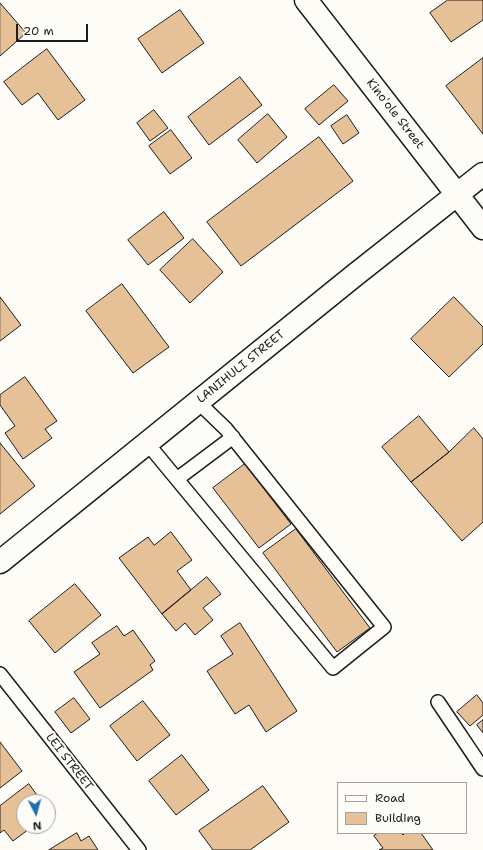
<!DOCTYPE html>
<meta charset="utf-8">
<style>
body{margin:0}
#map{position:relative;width:483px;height:850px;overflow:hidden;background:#fdfcf7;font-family:"Shantell Sans",sans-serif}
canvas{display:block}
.legend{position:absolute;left:337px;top:782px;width:130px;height:52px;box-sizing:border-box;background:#fdfcf7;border:1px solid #a3a29f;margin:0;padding:5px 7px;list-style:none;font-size:12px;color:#1c1c1c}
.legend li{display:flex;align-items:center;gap:8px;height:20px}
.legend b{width:20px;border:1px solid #a3a29f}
.north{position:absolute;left:16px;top:794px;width:40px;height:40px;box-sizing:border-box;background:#fdfcf7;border:1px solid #a3a29f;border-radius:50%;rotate:174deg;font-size:11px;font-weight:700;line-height:16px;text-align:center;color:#1c1c1c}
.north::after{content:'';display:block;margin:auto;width:14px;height:18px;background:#1f6fb2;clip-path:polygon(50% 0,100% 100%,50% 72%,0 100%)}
.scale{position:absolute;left:16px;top:24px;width:72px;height:18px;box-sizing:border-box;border:2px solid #1c1c1c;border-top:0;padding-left:5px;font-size:12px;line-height:14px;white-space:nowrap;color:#1c1c1c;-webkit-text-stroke:3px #fdfcf7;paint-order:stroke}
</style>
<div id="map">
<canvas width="483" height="850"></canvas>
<ul class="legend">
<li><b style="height:5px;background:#fdfcf7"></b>Road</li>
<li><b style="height:11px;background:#e6c096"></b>Building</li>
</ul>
<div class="north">N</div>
<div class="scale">20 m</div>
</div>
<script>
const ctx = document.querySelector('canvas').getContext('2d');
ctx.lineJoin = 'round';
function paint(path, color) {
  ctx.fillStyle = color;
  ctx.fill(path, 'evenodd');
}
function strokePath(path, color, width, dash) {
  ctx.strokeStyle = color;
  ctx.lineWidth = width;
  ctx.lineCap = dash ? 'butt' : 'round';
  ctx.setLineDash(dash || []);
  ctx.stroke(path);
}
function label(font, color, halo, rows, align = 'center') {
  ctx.font = font + ' "Shantell Sans",sans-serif';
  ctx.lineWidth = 4;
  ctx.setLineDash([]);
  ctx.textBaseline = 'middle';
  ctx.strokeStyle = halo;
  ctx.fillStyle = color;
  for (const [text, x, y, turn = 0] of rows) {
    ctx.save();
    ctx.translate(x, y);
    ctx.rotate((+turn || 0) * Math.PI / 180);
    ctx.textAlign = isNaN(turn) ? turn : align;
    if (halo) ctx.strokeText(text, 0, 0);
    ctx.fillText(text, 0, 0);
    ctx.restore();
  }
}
const building = new Path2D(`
 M448,0H483V20L451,42L430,13Z
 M0,3L26,33L0,56Z
 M180,10L204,43L162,73L138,39Z
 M47,49L85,100L58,120L38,93L22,105L4,82Z
 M483,58V134L446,86Z
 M240,77L262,105L209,145L188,117Z
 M334,85L348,101L319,125L305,109Z
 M154,110L168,128L150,141L137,123Z
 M268,114L287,137L257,163L238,140Z
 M347,115L359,133L343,144L331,126Z
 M171,130L192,158L170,174L149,146Z
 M319,137L353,181L241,266L207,222Z
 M164,212L184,238L148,265L128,240Z
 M193,239L223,272L190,303L160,270Z
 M122,284L169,347L133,373L86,311Z
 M0,297L21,325L0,341Z
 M454,297L483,327V344L449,377L411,339Z
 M25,377L57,421L45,429L52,438L23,459L5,433L15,426L0,405V395Z
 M419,416L449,452L411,482L382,447Z
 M474,428L483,439V522L462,541L411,482L449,452Z
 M0,443L35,486L0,514Z
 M245,464L291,524L259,548L213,488Z
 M296,529L370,628L337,652L263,553Z
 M171,532L192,560L177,571L191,590L162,614L119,558L148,537L154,545Z
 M207,577L221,594L203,608L213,620L195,635L185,623L176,631L162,614Z
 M75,584L101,615L55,653L29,621Z
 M240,623L297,711L266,732L249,705L235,714L207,671L233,654L221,636Z
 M117,626L124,636L133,630L155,661L150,665L153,670L100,708L74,672L100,654L92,643Z
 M477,695L483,703V715L470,726L457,712Z
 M74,698L90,719L71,733L55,712Z
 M143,701L170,735L137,761L110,726Z
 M483,720V733L477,725Z
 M0,742L22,771L0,788Z
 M182,755L209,790L176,815L149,781Z
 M29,784L42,802H24V826H33L13,841L4,830L0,833V806Z
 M263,786L289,822L250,850H213L199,831Z
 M77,833L81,841L89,836L98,850H49Z
 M378,833H401L403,835L405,833H421L433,850H379L383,848L374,836Z`);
paint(building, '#e6c096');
strokePath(building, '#1c1c1c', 1);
const lane = new Path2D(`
 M147,443L333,668L384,627L226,429L198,402
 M177,479L233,437
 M0,674L139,850
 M438,702L483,769`);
const street = new Path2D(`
 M0,562L355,275L483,174`);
const secondary = new Path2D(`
 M306,0L483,228`);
strokePath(lane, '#1c1c1c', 16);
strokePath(street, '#1c1c1c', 25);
strokePath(secondary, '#1c1c1c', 25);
strokePath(lane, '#fdfcf7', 13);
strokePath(street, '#fdfcf7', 22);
strokePath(secondary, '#fdfcf7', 22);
label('12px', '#1c1c1c', '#fdfcf7', [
 ["Kinoʻole Street",395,114,52],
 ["LANIHULI STREET",241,367,-39],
 ["LEI STREET",69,762,52]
]);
</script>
